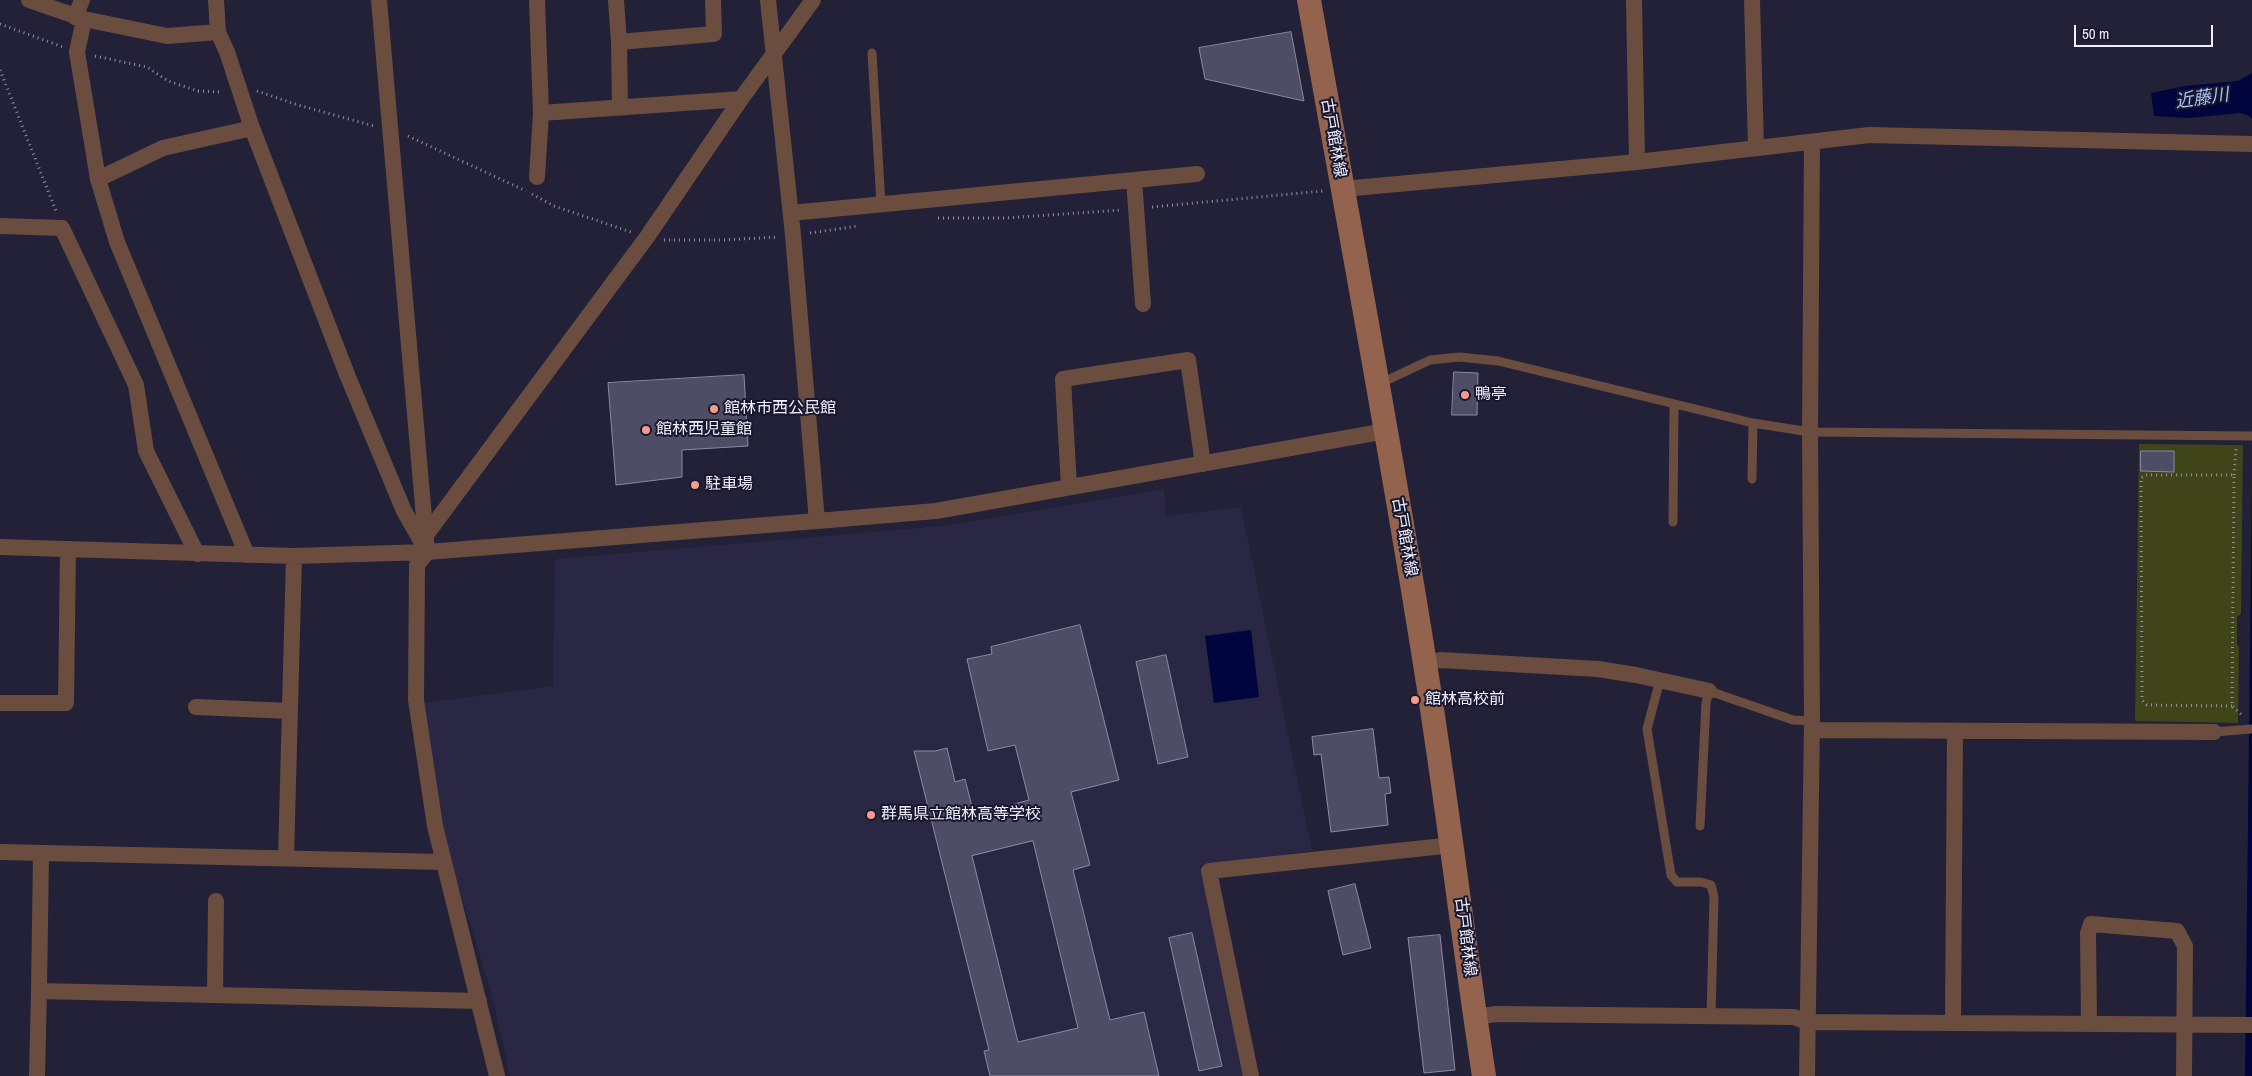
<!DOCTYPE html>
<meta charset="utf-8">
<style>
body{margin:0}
#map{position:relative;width:2252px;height:1076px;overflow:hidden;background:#222137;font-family:"Archivo Narrow",sans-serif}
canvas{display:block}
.scale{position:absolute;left:2074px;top:25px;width:139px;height:22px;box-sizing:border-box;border:2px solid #eeeefe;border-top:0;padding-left:6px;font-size:15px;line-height:18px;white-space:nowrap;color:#eeeefe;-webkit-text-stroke:4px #19172d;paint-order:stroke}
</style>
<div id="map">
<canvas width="2252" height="1076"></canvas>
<div class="scale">50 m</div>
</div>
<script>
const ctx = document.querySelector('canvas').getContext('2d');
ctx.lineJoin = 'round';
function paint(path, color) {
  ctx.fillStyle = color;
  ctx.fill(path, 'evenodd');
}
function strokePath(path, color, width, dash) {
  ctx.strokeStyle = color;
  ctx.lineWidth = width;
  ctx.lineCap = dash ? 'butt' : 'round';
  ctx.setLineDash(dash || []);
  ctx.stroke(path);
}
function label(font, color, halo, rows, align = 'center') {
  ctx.font = font + ' "Archivo Narrow","Noto Sans JP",sans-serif';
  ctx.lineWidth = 4;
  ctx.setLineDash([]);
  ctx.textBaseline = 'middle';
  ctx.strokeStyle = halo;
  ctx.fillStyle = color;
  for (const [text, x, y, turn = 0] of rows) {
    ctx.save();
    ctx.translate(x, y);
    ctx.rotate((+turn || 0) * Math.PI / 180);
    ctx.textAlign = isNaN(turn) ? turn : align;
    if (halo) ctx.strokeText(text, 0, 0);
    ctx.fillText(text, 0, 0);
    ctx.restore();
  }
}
paint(new Path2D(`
 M1164,489L1166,516L1241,507L1312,851L1200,865L1244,1072L1242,1076H510L492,995L449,856L429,779L424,703L553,686L555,559L944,526Z`), '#292743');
paint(new Path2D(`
 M2139,444L2243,445L2241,614L2237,617V644L2239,647L2238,723L2135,721Z`), '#3f4419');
paint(new Path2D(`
 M2252,73V119L2249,116L2240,113L2188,118L2154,116L2151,93L2185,86L2238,81Z
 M2252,480V1076H2245Z
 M1251,630L1259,697L1214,703L1205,636Z`), '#00063d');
const building = new Path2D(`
 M1291,32L1304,101L1205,79L1199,48Z
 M1454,372L1478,373L1477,415H1452Z
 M744,375L748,446L682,450V477L616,485L608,383Z
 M2141,451H2174V472L2141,471Z
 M1080,625L1119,780L1071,792L1090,865L1073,870L1110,1020L1144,1012L1159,1076H990L984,1051L989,1050L914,751H935L947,748L955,782L965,779L974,815L1029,800L1015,745L988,751L967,659L992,654L991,647ZM1033,841L1078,1028L1018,1042L972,856Z
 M1166,655L1188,757L1158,764L1136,662Z
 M1373,729L1379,778L1389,777L1391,793L1385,794L1388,825L1331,832L1321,754L1314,755L1312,737Z
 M1355,884L1371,948L1343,955L1328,891Z
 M1192,933L1222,1066L1199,1071L1169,938Z
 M1440,935L1455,1070L1424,1073L1408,938Z`);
paint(building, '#4e4d66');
strokePath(building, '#8a8aa5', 1);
strokePath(new Path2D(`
 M0,24L63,47
 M95,56L147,67L168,81L198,91L222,92
 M0,70L56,211
 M257,91L298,105L374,126
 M408,136L526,191
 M532,194L554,206L631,232
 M1152,207L1323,191
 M938,218H1006L1121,210
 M810,233L858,226
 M664,240H723L778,237
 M2234,475L2236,449
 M2232,706L2147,705L2142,700L2141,478L2146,475H2234L2232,706L2243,716`), '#9292a4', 3, [1, 4]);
strokePath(new Path2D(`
 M872,53L881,204
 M1379,384L1430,360L1459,357L1498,361L1753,423L1810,432L2252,436
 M1752,479L1753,423
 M1673,522L1674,404
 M1660,680L1647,729L1671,875L1677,882H1701L1711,885L1714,897L1711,1017
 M2214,732L2252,729
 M1700,826L1706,703L1709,691L1793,720L1812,721`), '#6b4d3f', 9);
strokePath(new Path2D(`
 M29,0L84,19L167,36L218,32
 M216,0L218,32L227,52L252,128L348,377L404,511L424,546
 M379,0L427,552L417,565L416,700L435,826L497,1076
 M537,0L541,113L537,177
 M616,0L619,42
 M768,0L793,235L817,521
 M1634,0L1637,162
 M1752,0L1756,147
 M75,17L82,0
 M84,19L77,52L98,179L117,242L247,555
 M620,107L619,42L714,34L713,0
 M541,113L741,99
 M98,179L163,148L252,128
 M1134,180L1143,304
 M1343,189L1637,162L1869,135L2252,144
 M791,213L1197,174
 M0,226L62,228L136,385L146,451L197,554
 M1069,487L1063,379L1188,360L1203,464
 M426,535L647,237L741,99L813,0
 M0,547L294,556L427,552L817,521L936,511L1386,431
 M1425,663L1440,660L1598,669L1636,675L1709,691
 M0,703H66L68,549
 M196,707L290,711
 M1812,730L2214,732
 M0,852L444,862
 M41,854L39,991L479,1001
 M286,858L294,556
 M215,995L216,901
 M1475,1017L1496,1014L1794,1017L1807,1022L2252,1025
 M1953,1023L1955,731
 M2089,1023L2088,933L2091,924L2177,931L2185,946L2184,1076
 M37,1076L39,991
 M1251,1076L1209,871L1453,845
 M1807,1076L1812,721L1810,432L1812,142`), '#6b4d3f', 16);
strokePath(new Path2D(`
 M1309,0C1348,221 1390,442 1425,664C1447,801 1463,939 1484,1076`), '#93634d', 24);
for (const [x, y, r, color] of [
 [1465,395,5,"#f49d8c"],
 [714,409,5,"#f49d8c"],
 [646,430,5,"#f49d8c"],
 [695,485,5,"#f49d8c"],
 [1415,700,5,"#f49d8c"],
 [871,815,5,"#f49d8c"]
]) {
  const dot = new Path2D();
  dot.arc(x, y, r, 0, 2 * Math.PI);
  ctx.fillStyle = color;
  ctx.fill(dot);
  strokePath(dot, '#19172d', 2);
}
label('16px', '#eeeefe', '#19172d', [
 ["古戸館林線",1333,138,80],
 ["古戸館林線",1404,537,80],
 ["古戸館林線",1465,937,83]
]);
label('16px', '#eeeefe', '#19172d', [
 ["鴨亭",1475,395],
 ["館林市西公民館",724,409],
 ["館林西児童館",656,430],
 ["駐車場",705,485],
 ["館林高校前",1425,700],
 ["群馬県立館林高等学校",881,815]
], 'left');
label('italic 18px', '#a8c5f9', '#19172d', [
 ["近藤川",2202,99,-8]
]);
</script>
